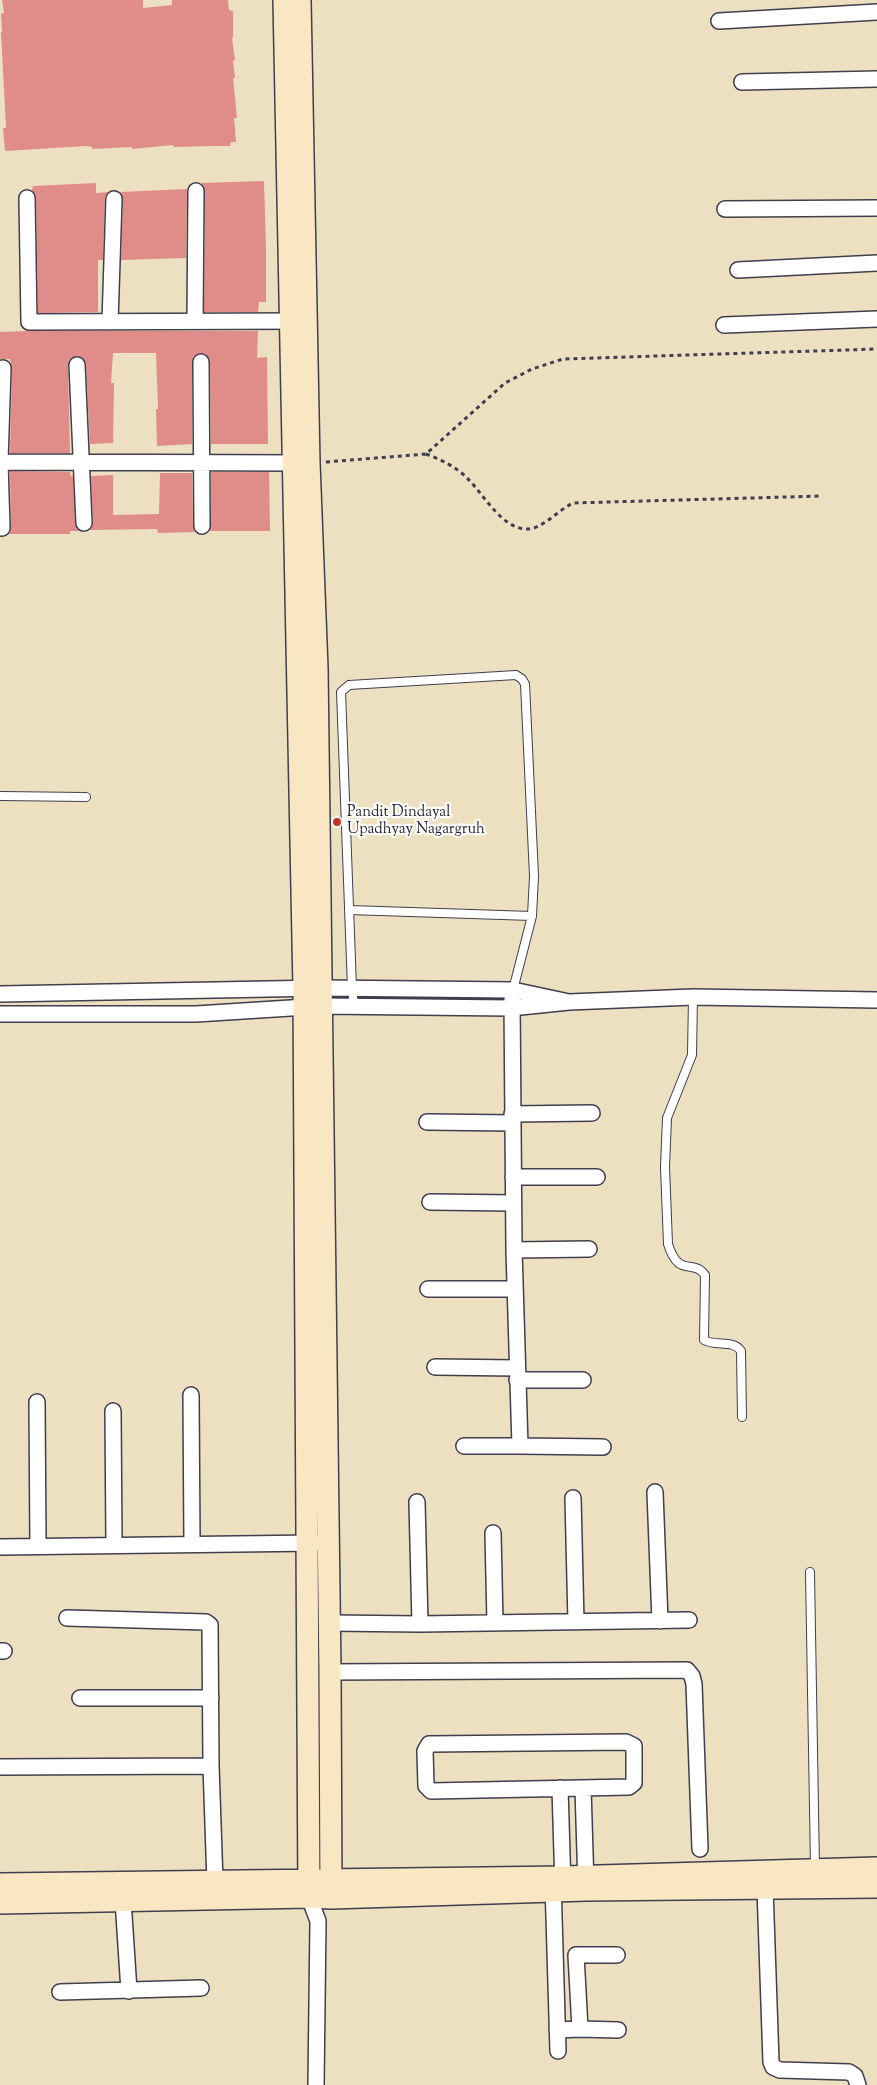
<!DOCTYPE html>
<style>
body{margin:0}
canvas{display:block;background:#ede0c0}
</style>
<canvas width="877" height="2085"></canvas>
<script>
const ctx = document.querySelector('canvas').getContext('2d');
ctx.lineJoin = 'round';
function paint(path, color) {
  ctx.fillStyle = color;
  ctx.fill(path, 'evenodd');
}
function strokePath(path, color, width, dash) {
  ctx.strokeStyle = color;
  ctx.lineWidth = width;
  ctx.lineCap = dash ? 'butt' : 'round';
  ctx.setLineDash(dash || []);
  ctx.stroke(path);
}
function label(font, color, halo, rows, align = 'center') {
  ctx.font = font + ' "Sorts Mill Goudy",serif';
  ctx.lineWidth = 4.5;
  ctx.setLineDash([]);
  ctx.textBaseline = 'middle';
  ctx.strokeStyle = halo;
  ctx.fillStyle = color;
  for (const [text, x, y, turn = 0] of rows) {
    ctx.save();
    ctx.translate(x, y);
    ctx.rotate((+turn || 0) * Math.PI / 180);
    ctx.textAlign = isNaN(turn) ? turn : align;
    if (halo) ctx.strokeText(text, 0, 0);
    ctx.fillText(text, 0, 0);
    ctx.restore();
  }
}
paint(new Path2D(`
 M2,0H143V8L172,5V0H228L229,10L233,11V38H232L235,60L233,61L235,78H233L237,118H234L236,142H231L230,146H213L174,147L173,145L132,149V147L92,149V147L86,146L5,151L3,128H6L1,32H2L1,14L4,13Z
 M264,181L266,250V302H259L258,312H204L205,191L201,183Z
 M96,183V193L108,192L105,199L103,260H98V312L38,313L36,198L32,190L33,186Z
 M187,189L186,258L121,260L123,199L120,192Z
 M26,331H258L257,358L267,357L268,444H211L210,362L206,354L200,353L193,357L192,362V444L157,446L156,409H158L156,353H113L111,383H114L113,443L90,444L86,365L82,357L76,356L69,360L68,365L70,453H10L12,368L10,359H0V332Z
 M10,471L70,472L71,476H73L75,523L79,531H70V534H9L11,528Z
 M211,472H269L270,531H209L211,526Z
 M160,473H192L193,526L195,532L158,533L157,529L90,530L93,523L91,476L113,475V515L159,514Z`), '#e08d8a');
const lane = new Path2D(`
 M0,796L86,797
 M349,910L532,916
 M693,997L692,1055L667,1118L665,1167L668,1244C679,1279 693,1258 705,1275L704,1340C716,1347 733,1339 741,1351L742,1417
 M354,1006L352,988L341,692L349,685L516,675L522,679L525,684L534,876L532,916L513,990
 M810,1572L815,1868`);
const street = new Path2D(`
 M719,21L877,12
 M742,82L877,79
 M27,198L29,322L301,321
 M725,209L877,208
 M738,270L877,263
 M195,321L196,191
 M110,322L114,199
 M724,325L877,319
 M201,362L202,526
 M77,365L84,523
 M0,462L301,463
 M2,528L0,462L3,368
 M0,994L322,988L513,990L569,1002L511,1008L322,1006L196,1014H0
 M512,999L514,1250L520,1446L603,1447
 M569,1002L693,997L877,1000
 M512,1114L592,1113
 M427,1122L513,1123
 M513,1177H597
 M430,1202L513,1203
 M514,1250L589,1249
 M428,1289H515
 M435,1367L517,1368
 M517,1380H583
 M191,1395L192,1544
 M37,1402L38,1546
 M113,1411L114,1545
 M464,1446H520
 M655,1492L660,1621
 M573,1498L576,1622
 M417,1502L420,1624
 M493,1533L495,1623
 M0,1547L316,1543
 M67,1618L206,1622L210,1625L211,1766L215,1882
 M329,1623L420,1624L689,1620
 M0,1651H4
 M330,1672L687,1670L692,1676L694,1684L700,1849
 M80,1698H211
 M626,1742L634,1746V1783L629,1787L431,1791L426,1786L425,1751L429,1744Z
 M0,1767L211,1766
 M560,1788L563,1887
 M583,1788L586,1886
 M553,1883L558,2051
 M765,1888L771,2062L773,2067L780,2070L849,2072L855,2076L858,2085
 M309,1897L318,1921L316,2085
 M123,1900L129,1991
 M60,1992L201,1988
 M580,2029L618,2030
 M557,2030L580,2029L576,1955H617`);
const secondary = new Path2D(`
 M284,0L304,989L309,1897
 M300,0L309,463L317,668L330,1672L331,1898
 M0,1884L564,1877L877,1868
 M0,1903L309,1897L331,1898L586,1890L877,1887`);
strokePath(lane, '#403e4f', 10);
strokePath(street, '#403e4f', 18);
strokePath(secondary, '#403e4f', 24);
strokePath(new Path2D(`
 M426,454C442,460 458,468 469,480C485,496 506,536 534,528C548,523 559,510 573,503L822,496
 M326,462L426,454L505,383L532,369L563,359L877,349`), '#403e4f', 3, [4, 4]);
strokePath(lane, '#fff', 8);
strokePath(street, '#fff', 15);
strokePath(secondary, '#f9e7c3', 21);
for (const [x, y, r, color] of [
 [337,822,5,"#c8321e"]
]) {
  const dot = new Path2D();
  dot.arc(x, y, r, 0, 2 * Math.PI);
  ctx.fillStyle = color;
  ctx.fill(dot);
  strokePath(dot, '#fdfcf7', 2);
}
label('15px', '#22223b', '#fdfcf7', [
 ["Pandit Dindayal",347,813],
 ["Upadhyay Nagargruh",347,830]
], 'left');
</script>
